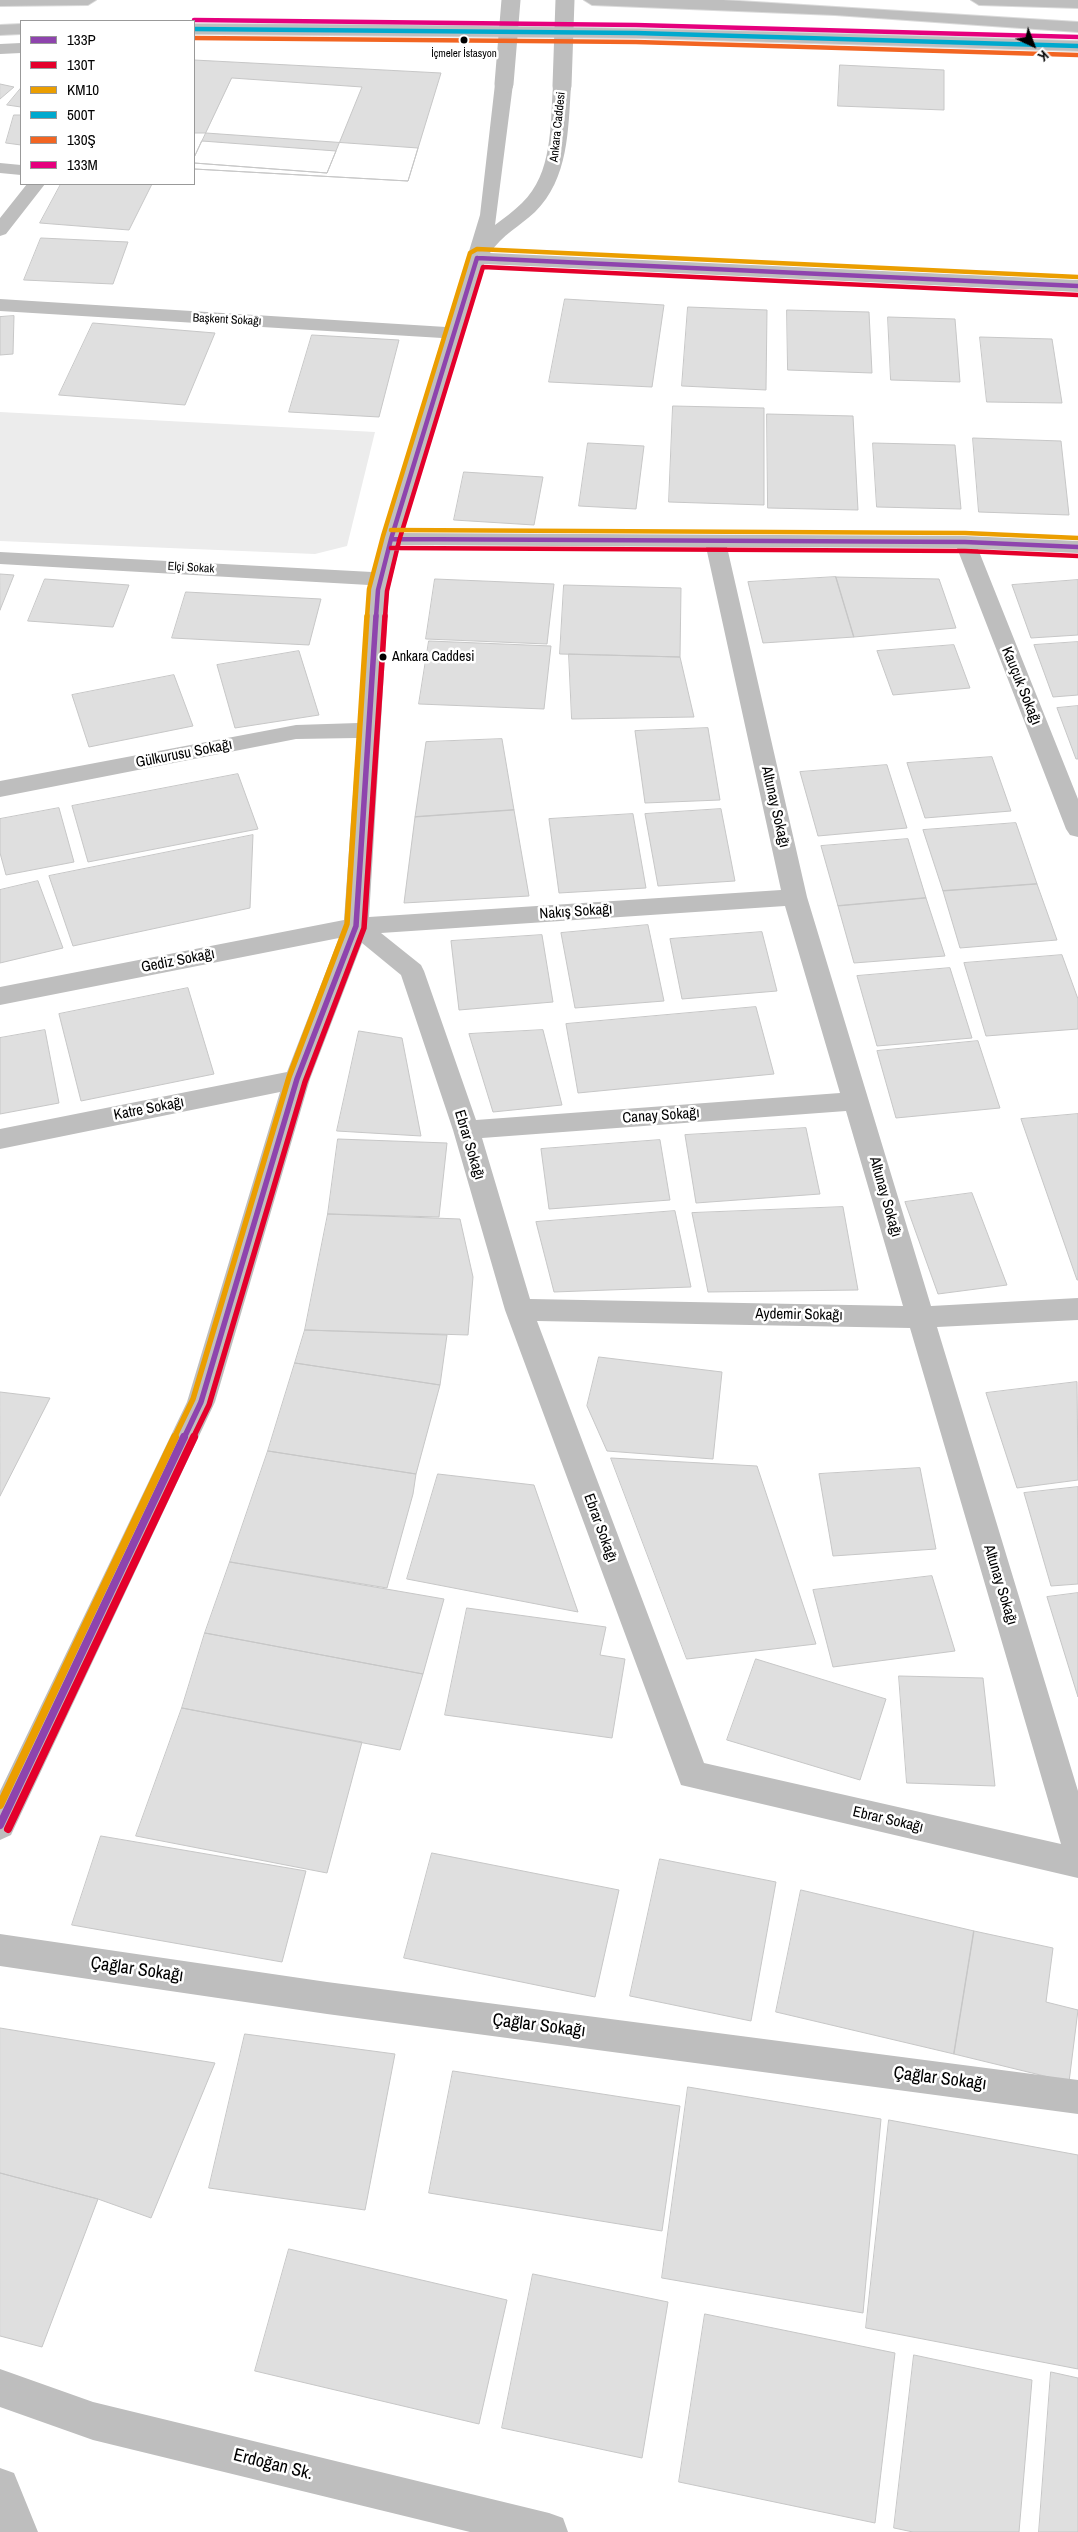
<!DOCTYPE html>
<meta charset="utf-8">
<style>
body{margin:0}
#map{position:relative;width:1078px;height:2532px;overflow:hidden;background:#fff;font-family:"Archivo Narrow",sans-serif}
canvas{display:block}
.legend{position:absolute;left:20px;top:20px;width:175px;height:165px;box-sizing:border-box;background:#fff;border:1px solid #999;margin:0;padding:6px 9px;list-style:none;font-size:15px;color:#000}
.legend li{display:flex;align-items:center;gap:10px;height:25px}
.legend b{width:25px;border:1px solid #999}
.north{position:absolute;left:1008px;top:20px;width:50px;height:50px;-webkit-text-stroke:4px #fff;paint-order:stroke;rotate:137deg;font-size:14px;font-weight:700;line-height:20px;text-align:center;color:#000}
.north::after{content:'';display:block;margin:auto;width:18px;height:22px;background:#000;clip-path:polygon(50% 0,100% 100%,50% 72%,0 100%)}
</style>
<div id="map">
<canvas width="1078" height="2532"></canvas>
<ul class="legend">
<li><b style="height:6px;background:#8e44ad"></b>133P</li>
<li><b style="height:6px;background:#e4002b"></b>130T</li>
<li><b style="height:6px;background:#eb9e00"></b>KM10</li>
<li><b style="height:6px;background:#00a9ce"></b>500T</li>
<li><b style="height:6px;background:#f26522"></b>130Ş</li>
<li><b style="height:6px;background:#e5007d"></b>133M</li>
</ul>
<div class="north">K</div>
</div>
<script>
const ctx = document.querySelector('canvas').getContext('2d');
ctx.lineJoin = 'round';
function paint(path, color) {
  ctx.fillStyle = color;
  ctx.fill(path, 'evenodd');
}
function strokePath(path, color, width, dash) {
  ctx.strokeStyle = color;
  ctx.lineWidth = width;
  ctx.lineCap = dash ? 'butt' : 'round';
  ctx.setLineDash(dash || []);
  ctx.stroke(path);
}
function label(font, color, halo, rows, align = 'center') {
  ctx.font = font + ' "Archivo Narrow",sans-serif';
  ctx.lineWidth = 5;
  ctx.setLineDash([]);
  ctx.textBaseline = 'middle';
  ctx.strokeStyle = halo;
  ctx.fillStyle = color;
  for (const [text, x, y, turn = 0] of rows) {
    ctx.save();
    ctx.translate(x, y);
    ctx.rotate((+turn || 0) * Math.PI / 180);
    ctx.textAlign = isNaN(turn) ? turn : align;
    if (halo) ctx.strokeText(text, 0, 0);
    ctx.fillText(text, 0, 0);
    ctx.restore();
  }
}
paint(new Path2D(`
 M0,412L375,432L347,546L315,554L0,541Z`), '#ececec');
const building = new Path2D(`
 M194,60L441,73L408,181L194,169Z
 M840,65L944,70V110L838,106Z
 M232,78L362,87L327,173L194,163V158Z
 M0,84L14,87L0,99Z
 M21,88V107L7,105Z
 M14,115H21V145L6,143Z
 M194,133H206L418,148L408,181L194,169Z
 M202,141L336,151L327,173L194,163V158Z
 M61,184H152L129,230L40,223Z
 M41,238L128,242L113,284L24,280Z
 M565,299L664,305L652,387L549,382Z
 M688,307L767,310L766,390L682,386Z
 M787,310L869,312L872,373L788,370Z
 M14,316L13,354L0,355V317Z
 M888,317L955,319L960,382L891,380Z
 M93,323L215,333L185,405L59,395Z
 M312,335L399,340L379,417L289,412Z
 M980,337L1052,339L1062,403L987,402Z
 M673,406L764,408V505L669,502Z
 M767,414L853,416L858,510L768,508Z
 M973,438L1061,441L1069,515L979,512Z
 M588,443L644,446L636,509L579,506Z
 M873,443L955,445L961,509L877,507Z
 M464,472L543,477L534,525L454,520Z
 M0,574L14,575L0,610Z
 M836,577L939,579L956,628L854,637Z
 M836,577L854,637L763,643L748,582Z
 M45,579L129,585L113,627L28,621Z
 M435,579L554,584L547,644L426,639Z
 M1078,580V635L1031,638L1012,585Z
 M564,585L681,588L680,657L560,654Z
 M186,592L321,599L309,645L172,638Z
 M429,641L551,646L544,709L419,704Z
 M1078,642V695L1053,697L1034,645Z
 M954,645L970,688L893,695L877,651Z
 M299,651L319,715L235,728L217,665Z
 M569,654L680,657L694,717L572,719Z
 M174,675L193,726L89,747L72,695Z
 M1078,706V759H1076L1057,708Z
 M708,728L720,800L645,803L635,731Z
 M502,739L514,810L415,817L426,742Z
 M992,757L1011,811L925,818L907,763Z
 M887,765L907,828L818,836L800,772Z
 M238,774L258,829L88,862L72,806Z
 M59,808L74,862L6,875L0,853V819Z
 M721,809L735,881L658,886L645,814Z
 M514,810L529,896L404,903L415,817Z
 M633,814L646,888L559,893L549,819Z
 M1016,823L1037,884L943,891L923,830Z
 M253,835L250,908L73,946L49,876Z
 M908,839L926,898L838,906L821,846Z
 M38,881L63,948L0,963V890Z
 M1037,884L1057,940L960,948L943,891Z
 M926,898L945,956L854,963L838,906Z
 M648,925L664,1001L575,1008L561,933Z
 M762,932L777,991L682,999L670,939Z
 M542,935L553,1002L459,1010L451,941Z
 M1062,955L1078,999V1029L986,1036L964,963Z
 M950,968L972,1038L877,1046L857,976Z
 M188,988L214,1074L81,1101L59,1014Z
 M756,1007L774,1074L578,1093L566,1024Z
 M45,1030L59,1103L0,1114V1038Z
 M543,1030L562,1105L493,1112L469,1034Z
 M359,1031L402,1038L421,1136L337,1131Z
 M978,1041L1000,1108L896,1118L877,1051Z
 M1078,1114V1280H1077L1021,1119Z
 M806,1128L820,1194L696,1203L685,1135Z
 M338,1139L447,1143L439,1217L328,1214Z
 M660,1140L670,1200L549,1209L541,1149Z
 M972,1193L1007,1285L938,1294L905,1202Z
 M843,1207L858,1290L708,1292L692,1213Z
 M675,1211L691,1287L554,1292L536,1222Z
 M328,1214L460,1219L473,1277L468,1335L305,1330Z
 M305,1330L447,1335L440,1385L295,1363Z
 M599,1357L722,1372L713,1459L607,1451L587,1406Z
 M295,1363L440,1385L416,1474L268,1451Z
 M1077,1382L1078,1480L1017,1488L986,1393Z
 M0,1392L50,1398L0,1496Z
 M268,1451L416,1474L413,1494L387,1588L230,1562Z
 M611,1458L757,1466L816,1644L687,1659Z
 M920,1468L936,1549L833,1556L819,1474Z
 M438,1474L534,1485L578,1612L407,1579Z
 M1078,1487V1584L1051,1586L1024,1493Z
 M230,1562L444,1599L423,1674L205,1633Z
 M932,1576L955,1651L833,1667L813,1590Z
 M1078,1593V1697L1047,1597Z
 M467,1608L606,1627L600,1655L625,1659L612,1738L445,1715Z
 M205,1633L423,1674L400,1750L182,1708Z
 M756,1659L886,1699L860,1780L727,1740Z
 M899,1676L983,1678L995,1786L907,1783Z
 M182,1708L362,1742L327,1873L136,1836Z
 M101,1836L306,1871L282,1962L72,1925Z
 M432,1853L619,1890L595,1997L404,1958Z
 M660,1859L776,1882L751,2021L630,1996Z
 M801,1890L974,1931L954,2054L776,2012Z
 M974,1931L1053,1948L1046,2002L1078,2010L1069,2082L954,2054Z
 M0,2028L215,2063L151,2218L98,2199L0,2173Z
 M245,2034L395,2054L365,2210L209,2188Z
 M453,2071L680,2106L662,2231L429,2193Z
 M688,2087L881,2119L863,2313L662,2278Z
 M889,2120L1078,2155V2369L866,2328Z
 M0,2173L98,2199L42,2347L0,2336Z
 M289,2249L507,2300L479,2424L255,2371Z
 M533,2274L668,2302L642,2458L502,2428Z
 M705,2314L895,2353L875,2523L679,2482Z
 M914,2355L1032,2380L1019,2532H913L894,2528Z
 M1051,2372L1078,2378V2532H1039Z`);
paint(building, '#dfdfdf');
strokePath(building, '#c7c7c7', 1);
const highway = new Path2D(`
 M0,0H96L88,5L0,6Z
 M584,0H723L1078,22V32L835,15L592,5Z
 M971,0H1078V8L979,5Z
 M21,24V34L0,35V25Z
 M194,24C489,24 783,31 1078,41V51L636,38L194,34Z`);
strokePath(highway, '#dbdbdb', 2);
paint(new Path2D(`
 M21,43V53L0,54V44Z
 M504,79L510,80L513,84L495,225C504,218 514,211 522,203C553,173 550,126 553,86L556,82H568L571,86C568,130 569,178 535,212C520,226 502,235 490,253L1078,280V292L484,264L403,533L965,536L1078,541V553L978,549L1078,799V837L1070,835L1066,829L957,548L727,547L807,897L931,1306L1078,1298V1320L937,1327L1078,1791V1878L681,1785L505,1310L453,1130L401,975L362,943L310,1079L215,1402L11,1835L0,1840V1791L187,1402L280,1092L0,1149V1129L287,1072L339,938L0,1005V987L344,920L357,738L296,739L0,797V781L296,725L358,723L369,585L0,564V552L372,572L442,338L0,311V299L446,327L480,215L495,84L498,80ZM400,545L706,547L781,890L369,917L389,590ZM785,906L840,1093L476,1120L424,971L421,965L381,933ZM846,1111L903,1306L530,1299L482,1138ZM537,1321L910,1328L1061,1844L704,1763Z
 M0,163L21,165V175L0,173Z
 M27,184H45L6,234L0,236V218Z
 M0,1934L327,1982L1078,2080V2114L327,2014L0,1966Z
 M0,2369L93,2402L549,2513L563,2518L568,2532H470L93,2440L0,2407Z
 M0,2468L14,2473L38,2532H0Z`), '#bebebe');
paint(highway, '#bebebe');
strokePath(new Path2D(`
 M504,84L511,0
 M562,86L565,0`), '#bebebe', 19);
strokePath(new Path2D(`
 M477,258L1078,286
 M391,539L965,542L1078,547
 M376,617L378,590L391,539L477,258`), '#8e44ad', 4.5);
strokePath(new Path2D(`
 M184,1438L201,1402L297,1079L356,926L376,616`), '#8e44ad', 5.5);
strokePath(new Path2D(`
 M0,1825L184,1437`), '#8e44ad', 8);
strokePath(new Path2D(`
 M391,548L965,551L1078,556
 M385,617L387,591L399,541L483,267L1078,295`), '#e4002b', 4.5);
strokePath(new Path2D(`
 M193,1438L209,1405L305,1082L364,928L385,616`), '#e4002b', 5.5);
strokePath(new Path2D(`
 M8,1829L194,1437`), '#e4002b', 8);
strokePath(new Path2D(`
 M391,530L965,533L1078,538
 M367,617L369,589L383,536L470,253L477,249L1078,277`), '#eb9e00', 4.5);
strokePath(new Path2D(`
 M174,1438L193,1399L289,1077L347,924L367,616`), '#eb9e00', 5.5);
strokePath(new Path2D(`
 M0,1805L175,1437`), '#eb9e00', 8);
strokePath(new Path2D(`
 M194,29L636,33L1078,46`), '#00a9ce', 4.5);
strokePath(new Path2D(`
 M194,38L636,42L1078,55`), '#f26522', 4.5);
strokePath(new Path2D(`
 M194,20L636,25L1078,37`), '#e5007d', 4.5);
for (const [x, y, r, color] of [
 [464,40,4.5,"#000"],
 [383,657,4.5,"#000"]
]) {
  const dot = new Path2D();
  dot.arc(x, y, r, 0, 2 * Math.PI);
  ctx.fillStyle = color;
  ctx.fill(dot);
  strokePath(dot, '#fff', 2);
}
label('11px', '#000', '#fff', [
 ["İçmeler İstasyon",464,54]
]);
label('12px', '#000', '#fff', [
 ["Ankara Caddesi",558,127,-84],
 ["Başkent Sokağı",227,320,3],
 ["Elçi Sokak",191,568,3]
]);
label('14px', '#000', '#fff', [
 ["Ankara Caddesi",392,657]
], 'left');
label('15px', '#000', '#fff', [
 ["Kauçuk Sokağı",1021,686,68],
 ["Gülkurusu Sokağı",184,754,-11],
 ["Altunay Sokağı",775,807,77],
 ["Nakış Sokağı",576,912,-4],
 ["Gediz Sokağı",178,961,-11],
 ["Katre Sokağı",149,1109,-11],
 ["Canay Sokağı",661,1116,-4],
 ["Ebrar Sokağı",469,1145,73],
 ["Altunay Sokağı",885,1197,74],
 ["Aydemir Sokağı",799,1315,1],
 ["Ebrar Sokağı",600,1528,70],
 ["Altunay Sokağı",1000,1585,73],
 ["Ebrar Sokağı",888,1820,13]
]);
label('18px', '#000', '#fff', [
 ["Çağlar Sokağı",137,1970,8],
 ["Çağlar Sokağı",539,2026,7],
 ["Çağlar Sokağı",940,2079,7],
 ["Erdoğan Sk.",273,2465,14]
]);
</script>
